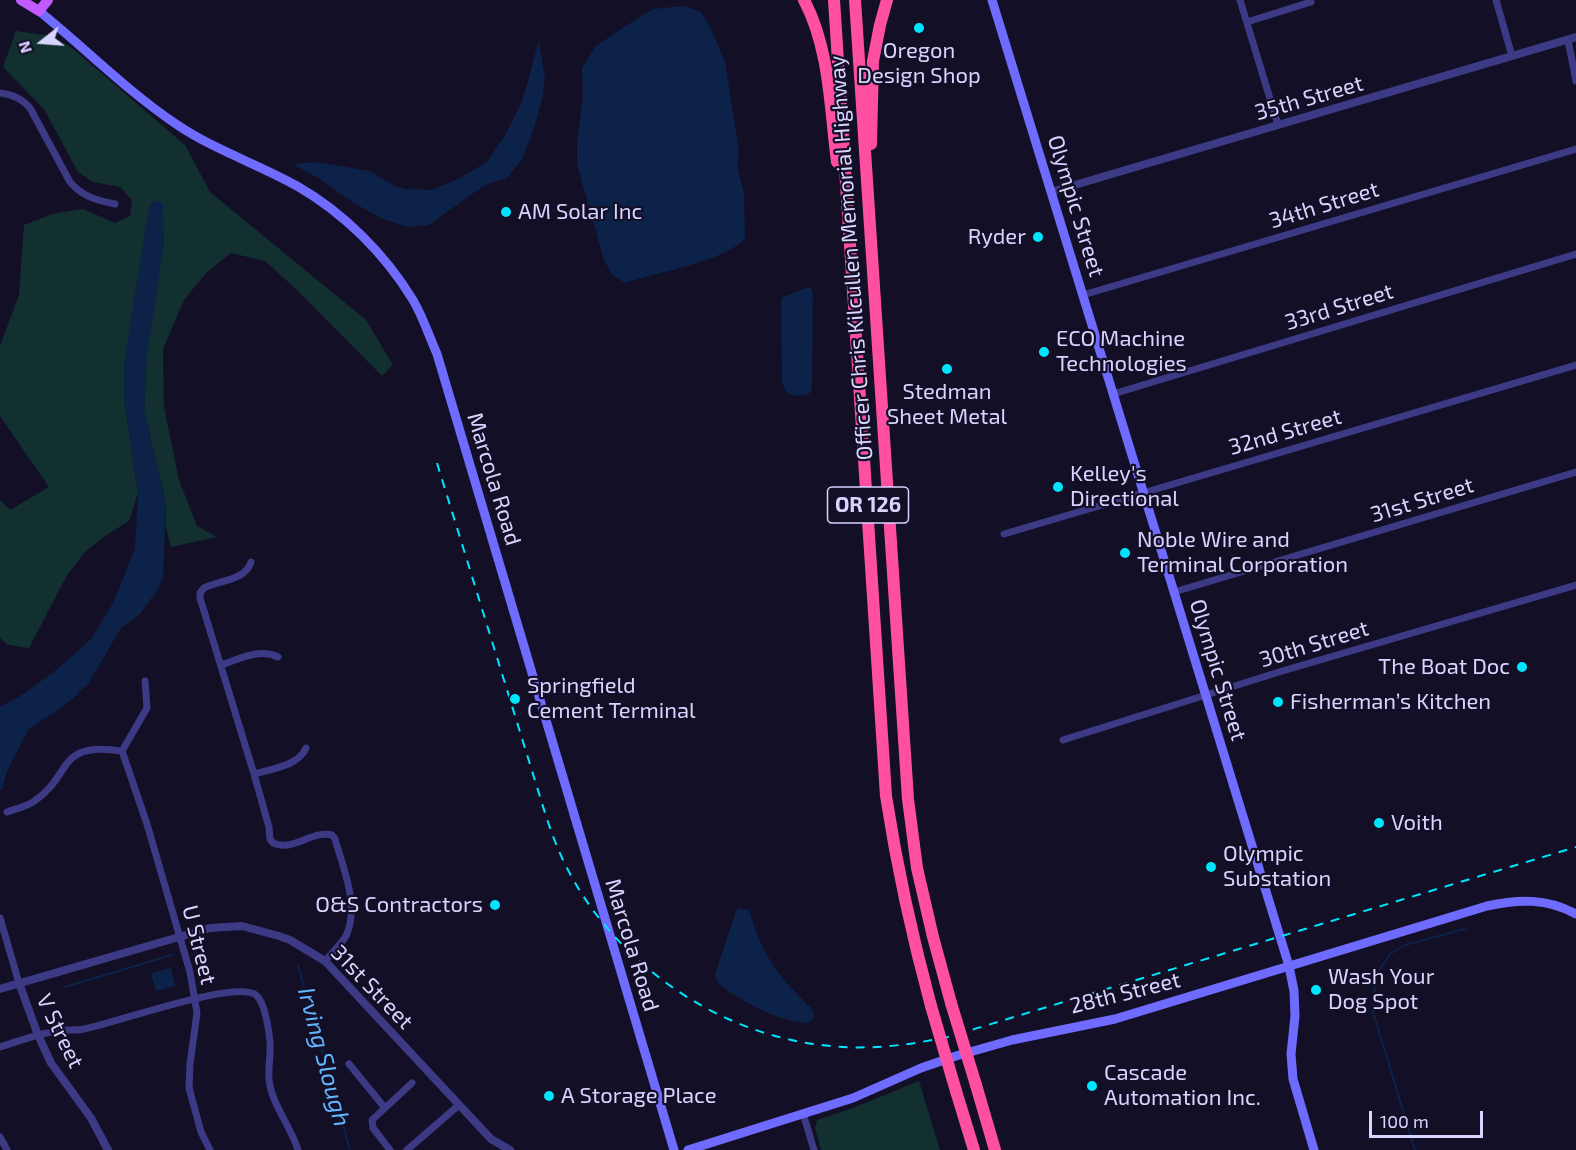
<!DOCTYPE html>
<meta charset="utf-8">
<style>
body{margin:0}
#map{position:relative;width:1576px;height:1150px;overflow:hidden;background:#130f26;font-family:"Exo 2",sans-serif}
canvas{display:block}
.north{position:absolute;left:12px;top:12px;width:60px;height:60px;-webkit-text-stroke:4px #130f26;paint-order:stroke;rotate:253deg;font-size:16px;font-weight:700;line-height:24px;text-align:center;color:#d9d4ff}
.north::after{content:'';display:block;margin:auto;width:21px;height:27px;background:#d9d4ff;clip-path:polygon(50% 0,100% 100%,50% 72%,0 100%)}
.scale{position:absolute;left:1369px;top:1111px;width:114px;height:27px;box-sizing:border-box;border:3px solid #d9d4ff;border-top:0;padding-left:8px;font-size:18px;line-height:21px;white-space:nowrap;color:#d9d4ff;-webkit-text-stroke:4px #130f26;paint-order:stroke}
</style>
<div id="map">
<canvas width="1576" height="1150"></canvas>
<div class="north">N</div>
<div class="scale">100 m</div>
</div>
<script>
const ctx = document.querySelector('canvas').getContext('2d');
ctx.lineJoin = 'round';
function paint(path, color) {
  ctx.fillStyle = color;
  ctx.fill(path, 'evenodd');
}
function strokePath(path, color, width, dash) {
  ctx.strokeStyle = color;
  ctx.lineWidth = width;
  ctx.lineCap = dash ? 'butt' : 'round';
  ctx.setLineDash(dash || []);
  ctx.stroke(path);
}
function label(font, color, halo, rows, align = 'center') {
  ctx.font = font + ' "Exo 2",sans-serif';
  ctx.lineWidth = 4.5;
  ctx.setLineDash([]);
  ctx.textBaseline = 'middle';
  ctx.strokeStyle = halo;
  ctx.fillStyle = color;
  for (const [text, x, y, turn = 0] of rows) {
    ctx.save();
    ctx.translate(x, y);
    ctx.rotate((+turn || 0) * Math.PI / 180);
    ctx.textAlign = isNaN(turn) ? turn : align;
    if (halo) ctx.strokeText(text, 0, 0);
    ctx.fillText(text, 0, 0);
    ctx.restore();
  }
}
paint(new Path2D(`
 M16,31L51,36L71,47L185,145L210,192L366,320L393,365L382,376L297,290L265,261L231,253L206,273L184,300L163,349L164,407L179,480L197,526L217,537L171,547L166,528V504L144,410L147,356L124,398L138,493L129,521L102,538L84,553L66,577L29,648L8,645L0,638V500L10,510L49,487L0,416V346L19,295L24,225L55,213L83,209L115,223L130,216L132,200L120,187L93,182L78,172L44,109L3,67Z
 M919,1081L940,1150H821L815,1128L817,1120L853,1108Z`), '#12302f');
paint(new Path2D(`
 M684,6L701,12L710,27L725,61L739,152L737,166L744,193L745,239C721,263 659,271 626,283L613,276L604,260L577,165V141L583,97L582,68L595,47L621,29L653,9Z
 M539,40L545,78L543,95L534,128L522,159L506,179L486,184L429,225L408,227L383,219L354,203L318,178L293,164L317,162L370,171L392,185L406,189L432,190L458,179L487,162L505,135L522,102Z
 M153,201L163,203L164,243L147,356L144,410L166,504L163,576L158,589L140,614L121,628L88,684L69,702L28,730L8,769L4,781L3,790L0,789V707L25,693L60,667L91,639L113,603L135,549L138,493L124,398V362L149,208Z
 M809,287L812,289L813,296L812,389L809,394C793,397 785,397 782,381L781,301L783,297Z
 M739,908L749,910C763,957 778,976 813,1010L814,1018L808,1023C777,1021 741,1002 717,982L715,974L736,911Z
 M171,968L175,986L156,991L151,973Z`), '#0c2248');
strokePath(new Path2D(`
 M298,965L350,1150
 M65,987L172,955
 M1415,1150L1373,1012L1376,979L1380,969L1390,954L1405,945L1465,929`), '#0c2248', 2);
strokePath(new Path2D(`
 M1240,0L1278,125
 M1496,0L1512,56
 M1247,22L1311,2
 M1568,40L1576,81
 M0,93C13,95 21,98 30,108L70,182C83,197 96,200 115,204
 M1083,295L1576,149
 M1113,394L1576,254
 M1004,534L1576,365
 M251,562C245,581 220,580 204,588L200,593V598L254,774L269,827L270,839L273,843C293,852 312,830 332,835L335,839C343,868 360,906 346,936C341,945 331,953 325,961
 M1174,592L1576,472
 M221,665C239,659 259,648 278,657
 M1063,740L1279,672L1576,585
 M122,751L147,824L190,972L197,1013L190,1064L189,1088L201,1132L210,1150
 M122,751L147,708L145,681
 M254,774C270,769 299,766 306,748
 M7,812C15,809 25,807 33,802C74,775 55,741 122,751
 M0,918L19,983
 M0,1047C19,1041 37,1034 57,1031C66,1029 75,1031 84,1029C113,1024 236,979 256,995C265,1002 269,1031 270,1042C271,1054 268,1066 269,1079C271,1104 291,1126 298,1150
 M349,1064L385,1108
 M803,1113L814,1150
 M0,1137L7,1150
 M390,1150L373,1128L372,1120L412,1083
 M407,1150L459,1105`), '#3d3a85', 7);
strokePath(new Path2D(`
 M1051,192L1576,37
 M19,983L38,1035L51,1063L91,1118L108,1150
 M0,989L210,928L242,926L279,936L290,940L325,961L491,1139L510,1150`), '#3d3a85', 8);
strokePath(new Path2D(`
 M992,0L1289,966L1294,991L1295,1016L1291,1054L1293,1079L1314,1150
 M39,11C85,48 127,91 176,124C214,150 258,164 297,186C344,213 385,254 413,300C423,317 429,336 437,354L674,1150
 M688,1150L853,1098L921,1068L956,1056L1012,1040L1115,1019L1487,906C1518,899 1547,898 1576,914`), '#6f6bff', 9);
strokePath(new Path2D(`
 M21,0L39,11L48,0`), '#c25bff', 10);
strokePath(new Path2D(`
 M804,0C830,49 830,109 837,162
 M834,0L886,796C897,867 912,936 931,1006
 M855,0L908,799L917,868L933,937L951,1003
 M871,144L873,61L880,25L887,0
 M976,1085L995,1150
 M956,1091L974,1150`), '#ff4fa3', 12);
strokePath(new Path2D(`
 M437,463L541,800C548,823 556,847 567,868C617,966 722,1037 831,1046C871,1050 909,1045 948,1037L1576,847`), '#00e5ff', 2, [9, 8]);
strokePath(new Path2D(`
 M951,1003L976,1085
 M931,1006L956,1091`), '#ff4fa3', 12);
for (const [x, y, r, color] of [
 [919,28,6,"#00e5ff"],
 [506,212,6,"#00e5ff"],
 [1038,237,6,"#00e5ff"],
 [1044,352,6,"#00e5ff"],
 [947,369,6,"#00e5ff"],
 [1058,487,6,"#00e5ff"],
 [1125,553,6,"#00e5ff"],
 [1522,667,6,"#00e5ff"],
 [515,699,6,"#00e5ff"],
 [1278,702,6,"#00e5ff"],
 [1379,823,6,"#00e5ff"],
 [1211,867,6,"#00e5ff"],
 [495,905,6,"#00e5ff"],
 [1316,990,6,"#00e5ff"],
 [1092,1086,6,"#00e5ff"],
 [549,1096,6,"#00e5ff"]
]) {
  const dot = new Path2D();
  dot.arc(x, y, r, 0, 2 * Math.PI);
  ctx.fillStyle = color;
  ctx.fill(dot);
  strokePath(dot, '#130f26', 2);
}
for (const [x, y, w] of [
 [868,505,81]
]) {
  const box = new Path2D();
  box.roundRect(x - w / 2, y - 18, w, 36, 4.5);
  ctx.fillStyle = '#130f26';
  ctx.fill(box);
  strokePath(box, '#d9d4ff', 1.5);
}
label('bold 21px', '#d9d4ff', null, [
 ["OR 126",868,505]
]);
label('22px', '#d9d4ff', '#130f26', [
 ["Oregon",919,51,"center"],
 ["Design Shop",919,76,"center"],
 ["AM Solar Inc",518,212],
 ["Ryder",1026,237,"right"],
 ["ECO Machine",1056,339],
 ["Technologies",1056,364],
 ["Stedman",947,392,"center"],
 ["Sheet Metal",947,417,"center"],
 ["Kelley's",1070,474],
 ["Directional",1070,499],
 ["Noble Wire and",1137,540],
 ["Terminal Corporation",1137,565],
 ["The Boat Doc",1510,667,"right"],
 ["Springfield",527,686],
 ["Cement Terminal",527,711],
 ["Fisherman’s Kitchen",1290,702],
 ["Voith",1391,823],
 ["Olympic",1223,854],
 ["Substation",1223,879],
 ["O&S Contractors",483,905,"right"],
 ["Wash Your",1328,977],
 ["Dog Spot",1328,1002],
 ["Cascade",1104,1073],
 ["Automation Inc.",1104,1098],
 ["A Storage Place",561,1096]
], 'left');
label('22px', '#d9d4ff', '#130f26', [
 ["35th Street",1309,98,-16],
 ["34th Street",1324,205,-17],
 ["Olympic Street",1076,206,73],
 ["Officer Chris Kilcullen Memorial Highway",851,258,-94],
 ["33rd Street",1339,307,-17],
 ["32nd Street",1285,432,-16],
 ["Marcola Road",494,479,73],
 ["31st Street",1422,500,-17],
 ["30th Street",1314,644,-17],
 ["Olympic Street",1218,670,73],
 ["U Street",199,945,76],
 ["Marcola Road",632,945,73],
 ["31st Street",372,987,46],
 ["28th Street",1125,993,-14],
 ["V Street",60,1031,64]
]);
label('italic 24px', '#62b6ff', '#130f26', [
 ["Irving Slough",324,1057,75]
]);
</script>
